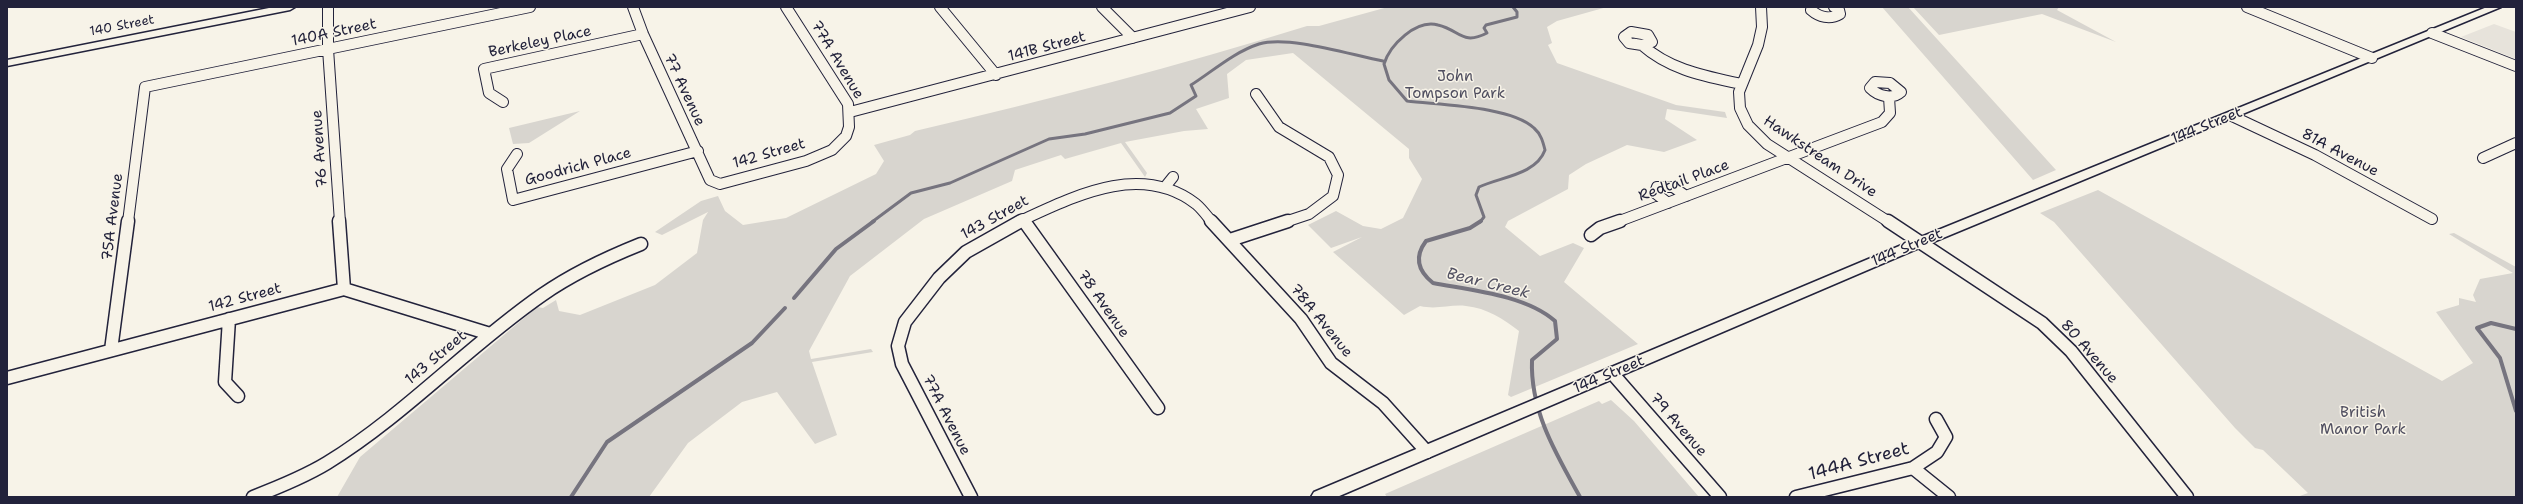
<!DOCTYPE html>
<style>
body{margin:0}
#map{position:relative;width:2523px;height:504px;overflow:hidden;background:#f7f3e8;font-family:"Shantell Sans",sans-serif}
canvas{display:block}
.frame{position:absolute;inset:0;border:8px solid #22223b;pointer-events:none}
</style>
<div id="map">
<canvas width="2523" height="504"></canvas>
<div class="frame"></div>
</div>
<script>
const ctx = document.querySelector('canvas').getContext('2d');
ctx.lineJoin = 'round';
function paint(path, color) {
  ctx.fillStyle = color;
  ctx.fill(path, 'evenodd');
}
function strokePath(path, color, width, dash) {
  ctx.strokeStyle = color;
  ctx.lineWidth = width;
  ctx.lineCap = dash ? 'butt' : 'round';
  ctx.setLineDash(dash || []);
  ctx.stroke(path);
}
function label(font, color, halo, rows, align = 'center') {
  ctx.font = font + ' "Shantell Sans",sans-serif';
  ctx.lineWidth = 3;
  ctx.setLineDash([]);
  ctx.textBaseline = 'middle';
  ctx.strokeStyle = halo;
  ctx.fillStyle = color;
  for (const [text, x, y, turn = 0] of rows) {
    ctx.save();
    ctx.translate(x, y);
    ctx.rotate((+turn || 0) * Math.PI / 180);
    ctx.textAlign = isNaN(turn) ? turn : align;
    if (halo) ctx.strokeText(text, 0, 0);
    ctx.fillText(text, 0, 0);
    ctx.restore();
  }
}
paint(new Path2D(`
 M2494,24L2516,32V59L2461,37Z`), '#e7e3db');
paint(new Path2D(`
 M1388,7H1607L1557,21L1547,27L1552,43L1548,45L1557,63L1676,105L1725,112L1727,118L1667,109L1665,119L1697,140L1664,152L1627,145L1586,164L1569,175L1568,189L1508,221L1505,227L1540,256L1573,243L1584,248L1564,282L1638,344L1511,397L1508,395L1519,331C1503,319 1487,308 1466,306C1451,304 1437,310 1420,306L1404,315L1333,252L1362,237L1331,248L1308,225L1336,211L1363,226L1381,229L1403,218L1422,179L1409,158V149L1293,53L1246,60L1227,74L1229,98L1196,109L1208,129L1184,131L1125,142L1147,173L1145,177L1121,143L1065,159L1061,155L1015,170L1012,181L924,219L850,276L809,351L811,359L871,349L873,352L812,362L837,435L815,444L777,392L742,402L688,443L649,497H337L360,457L537,307L543,308L556,300L559,311L580,315L655,285L697,253L703,220L708,212L662,235L655,232L701,201L718,196L725,211L743,225L786,218L876,174L884,161L874,145L910,135L915,131C1047,100 1178,66 1307,26H1319Z
 M1882,7H1908L2056,170L2033,180Z
 M1913,7H2059L2057,10L2116,42L2042,14L1939,35Z
 M580,111L529,143L513,144L509,128Z
 M2098,190L2442,381L2473,363L2436,312L2459,305V298L2476,302L2473,295L2480,279L2513,273L2449,234L2454,233L2516,267V497H2297L2308,493L2263,450L2255,448L2235,428L2054,222L2040,213Z
 M1611,400L1634,421L1699,497H1387L1385,494L1599,401L1602,404Z`), '#d8d5cf');
strokePath(new Path2D(`
 M872,222L911,193L950,183L1049,139L1085,134L1170,113L1196,96L1191,85C1213,71 1234,52 1259,44C1289,35 1351,55 1383,61
 M1480,222L1484,217L1476,195L1479,187C1500,177 1536,175 1545,150C1543,142 1541,134 1534,128C1511,106 1439,105 1407,101L1389,80L1384,64C1390,45 1416,19 1438,25C1460,30 1462,46 1487,33L1484,28L1486,25L1517,17V12L1513,7`), '#76747f', 3);
strokePath(new Path2D(`
 M1481,221L1470,228L1426,241C1414,257 1418,271 1433,283C1470,290 1526,295 1555,321L1557,339L1532,360C1530,411 1556,454 1580,497
 M794,298L836,249L874,221
 M2516,329L2491,323L2477,328L2500,358L2516,411
 M571,497L607,442L752,343L785,308`), '#76747f', 4);
const minorFar1 = new Path2D(`
 M328,7V49L340,222
 M633,7L643,34L710,180L720,184L806,161L832,150L846,136L849,127L848,104L786,7
 M940,7L996,75
 M1102,7L1133,38
 M1761,7L1762,27L1758,45L1739,92L1740,108L1748,125L1767,144L1889,222
 M1812,7L1811,10C1819,17 1830,20 1840,14L1839,10L1834,7
 M2247,7L2372,58
 M1631,32L1648,35L1652,42L1642,45L1629,43L1624,37Z
 M2432,33L2516,66
 M1642,45C1670,70 1705,76 1741,84
 M1875,82L1890,83L1901,92C1892,100 1878,96 1870,88Z
 M1256,94L1279,127L1329,157L1338,175L1333,196L1309,214L1285,222
 M503,102L489,93L484,69L643,34
 M850,112L1250,7
 M2232,116L2315,155L2432,219
 M517,154L507,169L513,200L698,151
 M2483,158L2516,143
 M1165,187L1173,177
 M1668,203L1655,193L1657,187H1673L1686,196
 M1023,219L1025,222
 M128,222L145,87L530,7
 M1018,222C1073,197 1140,161 1196,204C1202,209 1207,216 1212,222
 M1617,222L1882,122L1890,113L1889,97`);
const minor = new Path2D(`
 M339,221L344,289
 M1024,221L1158,408
 M1211,221L1301,319L1331,363L1383,403L1427,452
 M1888,221L2042,323L2071,351L2187,497
 M1591,235L1600,228L1620,221
 M1230,240L1288,221
 M229,319L225,382L238,396
 M111,350L128,221
 M1612,373L1720,497
 M7,378L344,289L490,334
 M1913,468L1949,497
 M253,497C279,487 304,477 327,463C405,415 467,347 542,295C572,274 606,258 641,244
 M971,497L902,364L898,346L905,322L939,278L966,252L1021,221
 M1796,497L1913,468L1937,452L1946,437L1936,419`);
const major = new Path2D(`
 M274,7H295L290,10L7,66V60Z
 M2487,7H2501L1926,245L1337,497H1311L1314,492L1916,239Z`);
strokePath(minorFar1, '#22223b', 12);
strokePath(minor, '#22223b', 15);
strokePath(major, '#22223b', 3);
strokePath(minorFar1, '#f7f3e8', 10);
strokePath(minor, '#f7f3e8', 12);
paint(major, '#f7f3e8');
label('13px', '#22223b', '#f7f3e8', [
 ["140 Street",122,26,-11]
]);
label('15px', '#22223b', '#f7f3e8', [
 ["140A Street",334,33,-12],
 ["Berkeley Place",540,42,-12],
 ["141B Street",1047,47,-15],
 ["77A Avenue",837,60,59],
 ["77 Avenue",684,90,65],
 ["144 Street",2207,126,-22],
 ["76 Avenue",320,149,-94],
 ["81A Avenue",2340,153,28],
 ["142 Street",769,154,-16],
 ["Hawkstream Drive",1820,157,34],
 ["Goodrich Place",578,167,-15],
 ["Redtail Place",1684,181,-20],
 ["75A Avenue",113,217,-83],
 ["143 Street",995,218,-29],
 ["144 Street",1907,248,-23],
 ["142 Street",245,298,-15],
 ["78 Avenue",1103,304,55],
 ["78A Avenue",1321,321,51],
 ["80 Avenue",2089,352,49],
 ["143 Street",436,358,-40],
 ["144 Street",1609,375,-23],
 ["77A Avenue",946,415,63],
 ["79 Avenue",1678,425,49]
]);
label('15px', '#504f60', '#f7f3e8', [
 ["John",1455,77],
 ["Tompson Park",1455,94],
 ["British",2363,413],
 ["Manor Park",2363,430]
]);
label('italic 16px', '#535263', '#f7f3e8', [
 ["Bear Creek",1488,284,14]
]);
label('18px', '#22223b', '#f7f3e8', [
 ["144A Street",1859,462,-15]
]);
</script>
